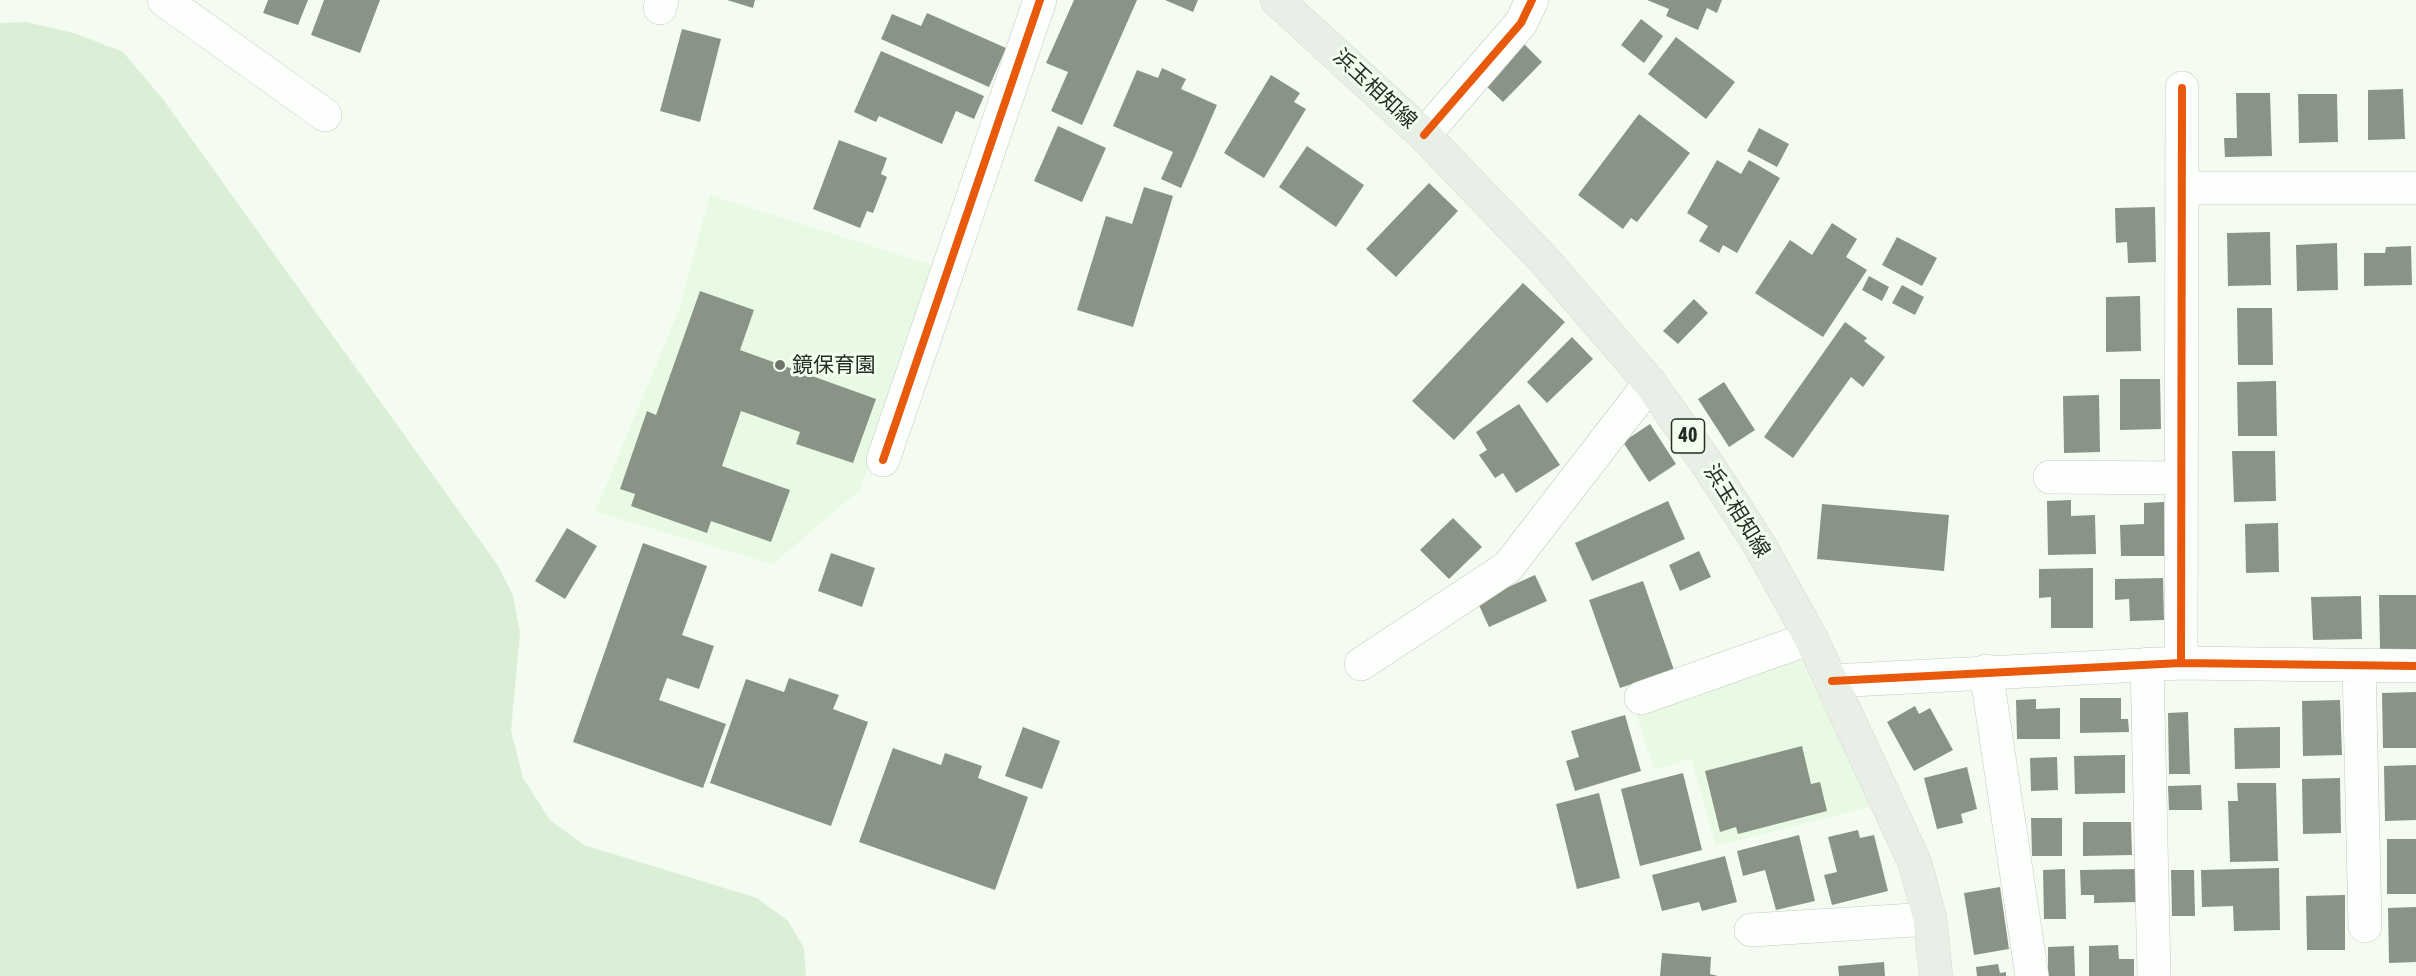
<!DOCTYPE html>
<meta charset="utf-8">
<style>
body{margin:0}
canvas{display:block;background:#f4fcf2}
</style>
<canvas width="2416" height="976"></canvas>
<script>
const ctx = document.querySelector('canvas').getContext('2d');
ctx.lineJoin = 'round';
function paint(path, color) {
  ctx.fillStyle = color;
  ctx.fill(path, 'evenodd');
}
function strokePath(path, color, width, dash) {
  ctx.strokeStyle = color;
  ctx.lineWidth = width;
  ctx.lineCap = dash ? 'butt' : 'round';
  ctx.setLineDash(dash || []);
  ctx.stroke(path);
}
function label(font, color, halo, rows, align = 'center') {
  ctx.font = font + ' "Asap Condensed","Noto Sans JP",sans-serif';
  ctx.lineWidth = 6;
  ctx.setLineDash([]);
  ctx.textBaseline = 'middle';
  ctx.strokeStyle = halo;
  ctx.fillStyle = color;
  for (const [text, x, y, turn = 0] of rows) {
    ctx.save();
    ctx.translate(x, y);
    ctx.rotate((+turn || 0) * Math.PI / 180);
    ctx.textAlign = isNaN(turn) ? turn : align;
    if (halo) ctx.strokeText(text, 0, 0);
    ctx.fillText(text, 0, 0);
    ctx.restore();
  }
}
paint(new Path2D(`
 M710,195L938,267L860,490L773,564L595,512L679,310Z
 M1801,661L1873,806L1716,846L1691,758L1654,770L1632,701Z`), '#e8fae4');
paint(new Path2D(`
 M26,22L74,33L123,52L162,98L497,564L513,595L520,633L511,731L523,778L550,820L584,845L757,898L788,921L804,948L806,976H0V23Z`), '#dbefd6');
paint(new Path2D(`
 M268,0H308L298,25L263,13Z
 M324,0H380L360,53L311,35Z
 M727,0H755L753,8Z
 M1074,0H1137L1082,125L1051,111L1068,72L1046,63Z
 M1165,0H1198L1193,12Z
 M1647,0H1722L1717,13L1707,8L1698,30L1666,16L1669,9Z
 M927,13L1006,48L989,87L881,39L892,14L921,26Z
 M1641,19L1663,36L1644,63L1621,45Z
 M682,29L721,39L700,122L660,111Z
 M1676,37L1735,82L1706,119L1648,74Z
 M1523,43L1542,62L1503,102L1484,84Z
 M881,51L984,96L974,119L956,111L942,144L879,116L876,122L854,112Z
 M1162,68L1186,79L1181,89L1217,105L1181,188L1161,179L1173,152L1113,126L1137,70L1158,78Z
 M1271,75L1300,93L1294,102L1306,109L1264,178L1224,153Z
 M2403,89L2405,139L2368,140V90Z
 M2236,93H2270L2272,156L2225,157L2224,138H2237Z
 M2298,94H2337L2338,142L2299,143Z
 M1639,114L1690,153L1637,222L1631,218L1623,229L1578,195Z
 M1058,126L1106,148L1082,202L1034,181Z
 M1759,128L1789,144L1777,167L1747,151Z
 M839,140L887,158L881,174L887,177L873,213L867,211L860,228L813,209Z
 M1307,146L1364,185L1336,227L1279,187Z
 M1717,160L1741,174L1749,160L1780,178L1737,253L1723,245L1719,253L1699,241L1708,226L1687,213Z
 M1429,183L1458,211L1396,277L1366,249Z
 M1144,187L1173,196L1133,327L1077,310L1106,216L1132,224Z
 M2155,207L2156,262L2128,263L2127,242L2116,243L2115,208Z
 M1832,223L1857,239L1846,257L1867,270L1823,337L1755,293L1790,240L1812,255Z
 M2270,232L2271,285L2228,286L2227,233Z
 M1897,237L1937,258L1922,286L1882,265Z
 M2337,243L2338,290L2297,291L2296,245Z
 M2411,246L2412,285L2364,286V253H2385L2386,247Z
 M1869,276L1889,287L1882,301L1862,290Z
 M1523,283L1565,322L1454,440L1412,401Z
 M1902,285L1924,297L1915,315L1892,303Z
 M700,291L754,310L740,350L876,399L853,463L796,444L800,432L741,411L722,466L790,490L771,542L711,521L707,533L631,506L635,494L620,489L647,411L656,415Z
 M2140,296L2141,351L2106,352V297Z
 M1694,299L1708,313L1678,344L1663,331Z
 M2237,308H2272L2273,365H2238Z
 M1845,322L1867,338L1864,341L1885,357L1863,387L1851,377L1793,458L1764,437Z
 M1572,337L1593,359L1547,403L1527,382Z
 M2120,379H2160L2161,429L2120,430Z
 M2276,381L2277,436H2238L2237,382Z
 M1724,382L1755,430L1729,447L1698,399Z
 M2099,395L2100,452L2064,453L2063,396Z
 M1519,404L1560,465L1516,493L1503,473L1495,478L1479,455L1487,450L1476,432Z
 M1650,424L1676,464L1649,482L1623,442Z
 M2232,451H2275L2276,501L2234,502Z
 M2071,500V516L2095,515L2096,554L2048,555L2047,501Z
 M1668,501L1685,539L1592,581L1575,543Z
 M2164,502L2165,556H2121L2120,525L2144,524V503Z
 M1822,504L1949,515L1944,571L1817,559Z
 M1453,518L1482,547L1449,579L1420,550Z
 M2278,523L2279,572L2246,573L2245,524Z
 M567,528L597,546L565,599L535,581Z
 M643,543L707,566L682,635L714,646L699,689L667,678L659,700L726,724L703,788L573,742Z
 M1699,551L1711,577L1680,591L1669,565Z
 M831,553L875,568L862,607L818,591Z
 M2093,568V628H2051V597L2039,598V569Z
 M1535,575L1547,601L1489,627L1477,601Z
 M2163,578L2164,620L2130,621L2129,599L2115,600V579Z
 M1643,581L1674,670L1620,688L1589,600Z
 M2379,595H2416V649L2380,650Z
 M2361,596L2362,639L2313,640L2311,597Z
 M789,678L839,695L833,709L868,722L831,826L710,783L746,679L784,692Z
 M2416,692V748H2383L2382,693Z
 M2080,698H2121V719H2128L2129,732L2080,733Z
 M2036,699V709L2060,708V739H2017L2016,700Z
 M2340,700L2342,755L2303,756L2302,701Z
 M1915,706L1919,714L1930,708L1953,750L1914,771L1887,722Z
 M2188,712L2190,774H2169L2168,713Z
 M1625,715L1641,771L1575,791L1566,761L1579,757L1571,731Z
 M1023,727L1060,741L1042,789L1005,776Z
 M2280,727V768L2235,769L2234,728Z
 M1802,746L1811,784L1820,782L1827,811L1738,834L1736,827L1720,832L1705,771Z
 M893,748L941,765L945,753L982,766L978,778L1028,797L995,890L859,842Z
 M2125,755V793L2075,794L2074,756Z
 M2057,757L2058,790L2031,791L2030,758Z
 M2416,765V820L2385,821L2384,766Z
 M1967,767L1977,809L1961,814L1963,823L1937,829L1924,778Z
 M1683,773L1702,850L1640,866L1621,789Z
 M2340,778L2341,833L2303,834L2302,779Z
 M2237,783H2276L2278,861L2230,862L2228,801H2238Z
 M2201,785L2202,810H2169L2168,786Z
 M1599,793L1620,878L1577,889L1556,804Z
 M2031,818H2062V856H2032Z
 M2083,822H2131L2132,855L2083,856Z
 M1858,830L1860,838L1874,835L1888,891L1832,905L1824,875L1837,872L1828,837Z
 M1799,835L1815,901L1776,910L1765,870L1743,876L1737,851Z
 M2387,839H2416V894H2387Z
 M1725,856L1737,902L1702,911L1699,902L1662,911L1652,875Z
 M2279,868L2280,930L2234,931L2233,906L2202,907L2201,870Z
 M2065,869L2066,919H2044L2043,870Z
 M2138,869L2139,902L2094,903V895H2081L2080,870Z
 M2171,870H2194L2195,916H2172Z
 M2000,887L2009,949L1974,955L1964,893Z
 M2345,895V950H2307L2306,896Z
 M2416,907V962L2389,963L2388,908Z
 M2118,945L2119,959H2134V976H2089V946Z
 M2074,946L2075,976H2048V947Z
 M1662,953L1711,957L1710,974L1718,976H1660Z
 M1884,962L1885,976H1839L1838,966Z
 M1998,964L2000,973L2006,972V976H1977L1976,967Z`), '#899487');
const minor = new Path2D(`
 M164,0L325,115
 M660,8L662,0
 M1424,135L1521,23L1532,0
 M2182,188H2416
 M883,460L1040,0
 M2050,477L2181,478
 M2181,663L2182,88
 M1361,664L1508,567L1650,383
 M2147,664L2154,976
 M2359,665L2365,926
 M1986,671L2032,976
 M1832,681L2181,663L2416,666
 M1641,698L1811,638
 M1751,930L1930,919`);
const major = new Path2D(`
 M1277,0L1424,135L1545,261L1650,383L1706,462L1759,544L1811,638L1915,863L1930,919L1936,976`);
strokePath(minor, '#c3cac1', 34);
strokePath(major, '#d4d8d2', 34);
strokePath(minor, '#fdfffd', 33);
strokePath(major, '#e8efe6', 33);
strokePath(new Path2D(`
 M1424,135L1521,23L1532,0
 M883,460L1040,0
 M2181,663L2182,88
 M1832,681L2181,663L2416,666`), '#e8590c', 8);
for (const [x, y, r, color] of [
 [780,365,6,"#6d756b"]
]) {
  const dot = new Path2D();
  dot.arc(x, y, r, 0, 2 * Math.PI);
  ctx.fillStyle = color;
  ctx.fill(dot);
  strokePath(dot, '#f2ffef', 2);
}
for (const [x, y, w] of [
 [1688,436,33]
]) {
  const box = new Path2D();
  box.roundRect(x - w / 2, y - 17, w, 34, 4.5);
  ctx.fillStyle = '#f2ffef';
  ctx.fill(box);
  strokePath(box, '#252d23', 1.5);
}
label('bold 20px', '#252d23', null, [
 ["40",1688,436]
]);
label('21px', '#252d23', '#f2ffef', [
 ["浜玉相知線",1375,89,43],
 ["浜玉相知線",1737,511,58]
]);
label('21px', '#252d23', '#f2ffef', [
 ["鏡保育園",792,365]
], 'left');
</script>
